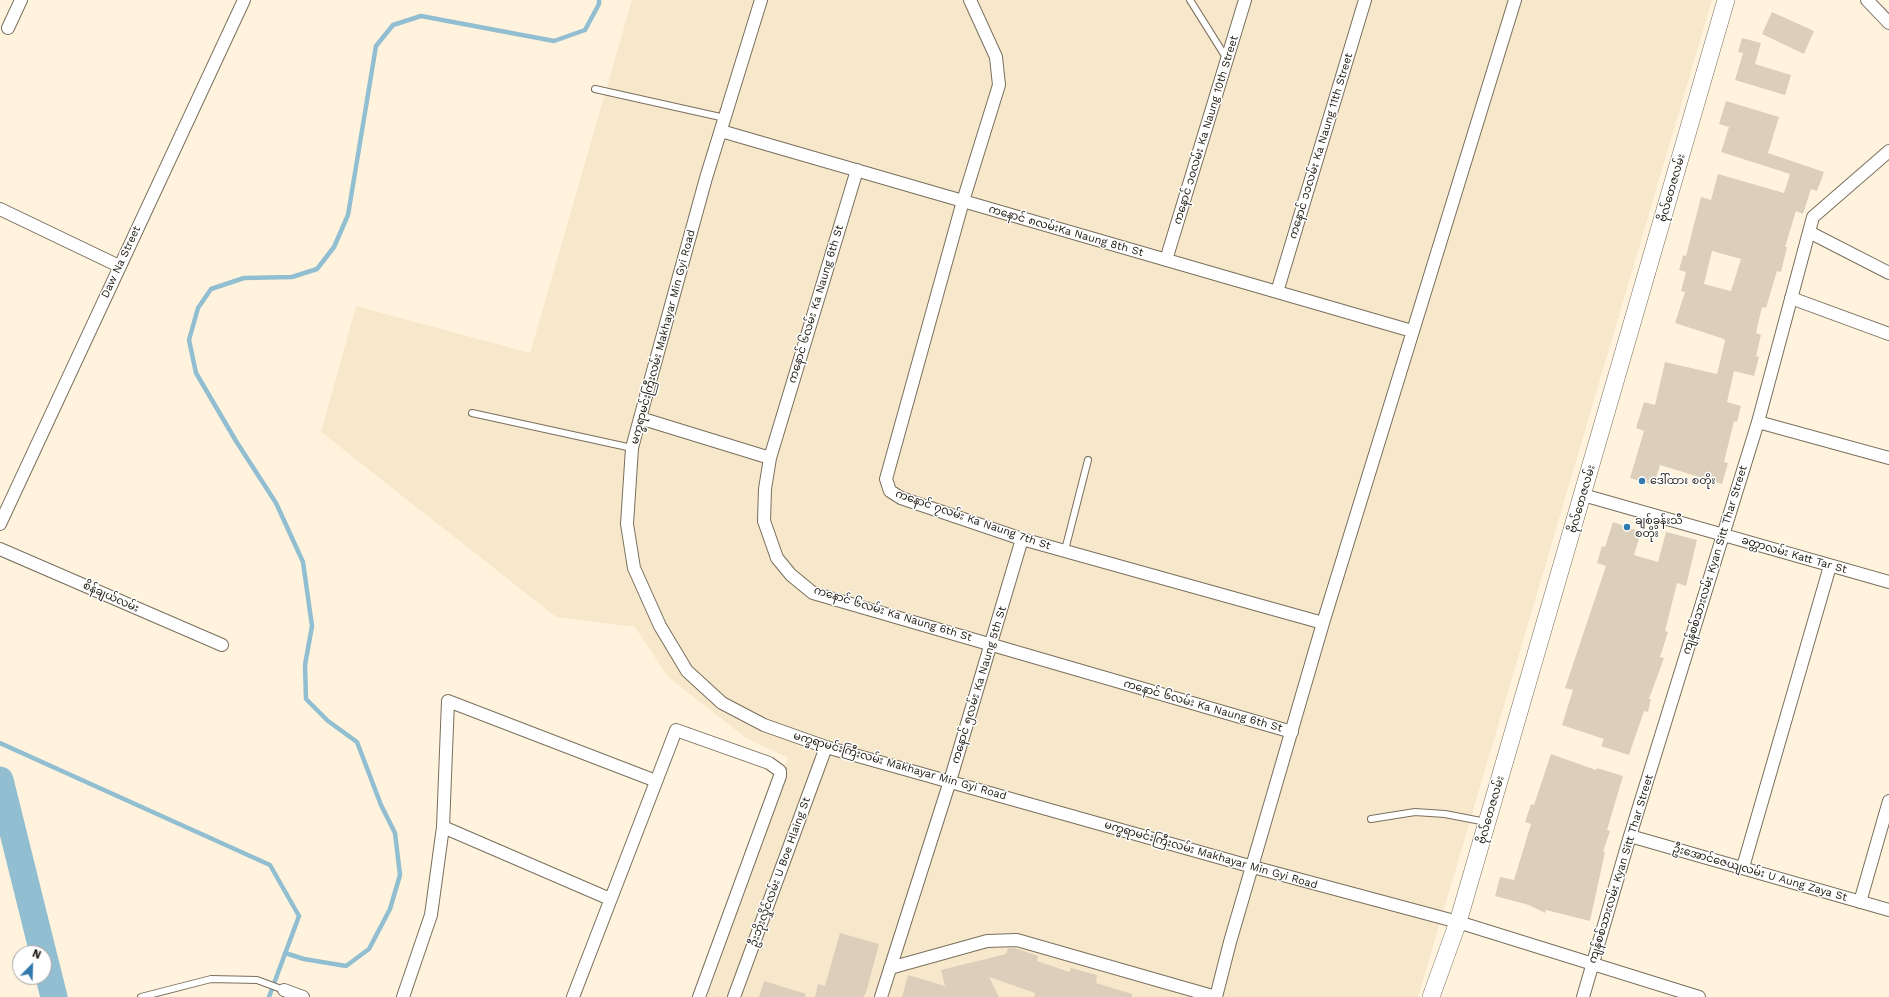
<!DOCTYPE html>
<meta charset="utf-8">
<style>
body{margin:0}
#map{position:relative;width:1889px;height:997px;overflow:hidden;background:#fff3de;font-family:"Work Sans",sans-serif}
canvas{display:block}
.north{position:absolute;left:12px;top:945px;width:40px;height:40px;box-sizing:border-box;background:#fff;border:1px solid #a5a3a0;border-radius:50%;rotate:23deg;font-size:11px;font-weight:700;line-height:16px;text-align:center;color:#1d1912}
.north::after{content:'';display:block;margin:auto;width:14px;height:18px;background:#3279ae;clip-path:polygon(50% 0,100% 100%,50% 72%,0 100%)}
</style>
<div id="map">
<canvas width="1889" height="997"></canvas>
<div class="north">N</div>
</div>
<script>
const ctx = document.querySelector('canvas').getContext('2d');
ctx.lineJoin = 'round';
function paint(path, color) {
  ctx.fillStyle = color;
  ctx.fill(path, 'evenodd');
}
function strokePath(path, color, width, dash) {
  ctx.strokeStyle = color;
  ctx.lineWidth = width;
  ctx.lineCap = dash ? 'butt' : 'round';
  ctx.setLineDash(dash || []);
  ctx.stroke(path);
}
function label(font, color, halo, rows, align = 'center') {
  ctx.font = font + ' "Work Sans","Noto Sans Myanmar",sans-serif';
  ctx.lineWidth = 3;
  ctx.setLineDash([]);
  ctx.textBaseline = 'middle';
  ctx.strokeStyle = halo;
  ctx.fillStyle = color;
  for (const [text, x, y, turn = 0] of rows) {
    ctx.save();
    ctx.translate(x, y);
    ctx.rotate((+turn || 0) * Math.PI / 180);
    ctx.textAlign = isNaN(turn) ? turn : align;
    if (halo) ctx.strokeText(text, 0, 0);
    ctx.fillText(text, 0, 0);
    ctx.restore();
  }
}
paint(new Path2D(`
 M632,0H1712L1418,997H707L788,758L746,738L668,677L635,627L556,617L321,432L356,306L530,353Z`), '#f7e8cc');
strokePath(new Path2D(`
 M0,743L270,865L299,916L269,997
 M285,953L304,959L346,966L369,949L390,909L400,875L395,833L381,805L357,742L328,721L306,699L305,665L312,626L303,562L276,503L236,441L196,373L189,340L198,308L211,289L244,278L292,277L317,269L334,247L348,215L376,46L393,25L421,16L554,41L585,30L599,4V0`), '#91bed1', 4.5);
strokePath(new Path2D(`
 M0,780L43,953
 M44,957L54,997`), '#91bed1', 27);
paint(new Path2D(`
 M1772,12L1814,31L1804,54L1762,34Z
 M1742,38L1761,43L1755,64L1791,75L1785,95L1735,80L1743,53L1738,52Z
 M1726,101L1779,117L1768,153L1824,172L1817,191L1811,189L1803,214L1796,211L1785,247H1787L1781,272L1777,271L1766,308L1762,307L1756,333L1761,335L1756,356L1759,357L1754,376L1734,371L1727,402L1741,406L1737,422L1734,421L1724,462L1728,463L1722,484L1660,465L1654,485L1630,478L1644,431L1636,428L1644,402L1655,405L1665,362L1717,374L1725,341L1724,339L1675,323L1685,292L1681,291L1686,272L1679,270L1683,255L1686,256L1701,197L1711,200L1718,174L1784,193L1790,174L1721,152L1729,127L1719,124ZM1712,251L1741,259L1731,291L1704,284Z
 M1613,522L1641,532L1634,555L1658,562L1666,532L1697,540L1686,586L1677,583L1665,631L1668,632L1660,657L1664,658L1649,699H1651L1648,712L1644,711L1629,755L1601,746L1604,739L1562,725L1573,690L1565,688L1606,566L1597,563L1602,546L1605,547Z
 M1551,754L1596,770L1597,768L1623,776L1607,830L1610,831L1603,852H1605L1590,921L1546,910L1545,913L1529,905L1495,896L1500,877L1514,880L1531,824L1525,822L1531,804L1534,805Z
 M840,933L879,944L866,993L863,997H815L818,984L825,986Z
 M1008,948H1015L1038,956L1037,961L1069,972L1071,968L1097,975L1096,983L1132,994V997H1034L1035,993L989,977L999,997H902L908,975L945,986L941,970L1006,954Z
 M764,981L806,994L805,997H759Z`), '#dbcfbb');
const service = new Path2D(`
 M1190,0L1227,59
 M595,89L725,118
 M472,413L632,448
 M1065,550L1088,460
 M1371,819L1415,812L1445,814L1486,822
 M141,997L211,979L257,980L284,990`);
const minor = new Path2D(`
 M761,0L706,178L640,418L632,448L627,524L634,568L660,626L687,671L722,703L764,725L826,747L1253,867L1458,922L1699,997
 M970,0L996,57L999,85L963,201L886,479L890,491L901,498L1022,539L1323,623
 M1867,0L1889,23
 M8,28L21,0
 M721,131L1412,331
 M857,170L770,458L765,489L764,521L777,558L791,575L813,593L1292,732
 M0,209L119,266
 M1809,232L1889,273
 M1166,260L1245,0
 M1277,292L1365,0
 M1791,298L1889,334
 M640,418L770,458
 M1758,422L1889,458
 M1583,495L1889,582
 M0,524L244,0
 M0,549L222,645
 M443,827L610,899
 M1630,836L1889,910
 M1743,867L1830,566
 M1860,902L1889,801
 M890,968L987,941L1017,940L1216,997L1230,942L1323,623L1515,0
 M284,990L303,997
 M403,997L431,915L443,827L448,701L656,781
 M573,997L676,730L769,763L780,771V776L699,997
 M734,997L826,747
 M881,997L950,781L1022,539
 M1583,997L1630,836L1758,422L1813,217L1889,151`);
const secondary = new Path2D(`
 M1431,997L1458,922L1726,0`);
strokePath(service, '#796f5c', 8);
strokePath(minor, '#796f5c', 14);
strokePath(secondary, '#796f5c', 18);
strokePath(service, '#fff', 6);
strokePath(minor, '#fff', 12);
strokePath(secondary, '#fff', 17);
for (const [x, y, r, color] of [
 [1642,481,4,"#3279ae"],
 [1627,527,4,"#3279ae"]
]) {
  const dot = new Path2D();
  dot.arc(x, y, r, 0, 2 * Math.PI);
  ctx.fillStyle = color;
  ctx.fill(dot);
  strokePath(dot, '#fff', 1.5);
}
label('11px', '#1d1912', '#fff', [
 ["ကနောင် ၁၀လမ်း Ka Naung 10th Street",1206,130,-73],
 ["ကနောင် ၁၁လမ်း Ka Naung 11th Street",1321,146,-73],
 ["ဗိုလ်တေဇလမ်း",1672,188,-74],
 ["ကနောင် ၈လမ်းKa Naung 8th St",1066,231,16],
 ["Daw Na Street",121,262,-65],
 ["ကနောင် ၆လမ်း Ka Naung 6th St",816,304,-73],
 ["မက္ခရာမင်းကြီးလမ်း Makhayar Min Gyi Road",663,337,-75],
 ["ဗိုလ်တေဇလမ်း",1582,499,-74],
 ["ကနောင် ၇လမ်း Ka Naung 7th St",973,520,19],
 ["ခတ္တာလမ်း Katt Tar St",1794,555,16],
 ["ကျန်စစ်သားလမ်း Kyan Sitt Thar Street",1715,560,-73],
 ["စိန်ချယ်လမ်း",111,597,24],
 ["ကနောင် ၆လမ်း Ka Naung 6th St",893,614,17],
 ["ကနောင် ၅လမ်း Ka Naung 5th St",979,685,-73],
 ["ကနောင် ၆လမ်း Ka Naung 6th St",1203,706,16],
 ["မက္ခရာမင်းကြီးလမ်း Makhayar Min Gyi Road",900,766,16],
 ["ဗိုလ်တေဇလမ်း",1491,810,-74],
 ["မက္ခရာမင်းကြီးလမ်း Makhayar Min Gyi Road",1211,855,16],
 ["ကျန်စစ်သားလမ်း Kyan Sitt Thar Street",1621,869,-73],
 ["ဦးဘိုးလှိုင်လမ်း U Boe Hlaing St",780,872,-70],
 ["ဦးအောင်ဇေယျလမ်း U Aung Zaya St",1760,873,16]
]);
label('11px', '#1d1912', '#fff', [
 ["ဒေါ်ထား စတိုး",1650,481],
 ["ချစ်ခွန်းသီ",1635,521],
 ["စတိုး",1635,534]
], 'left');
</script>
